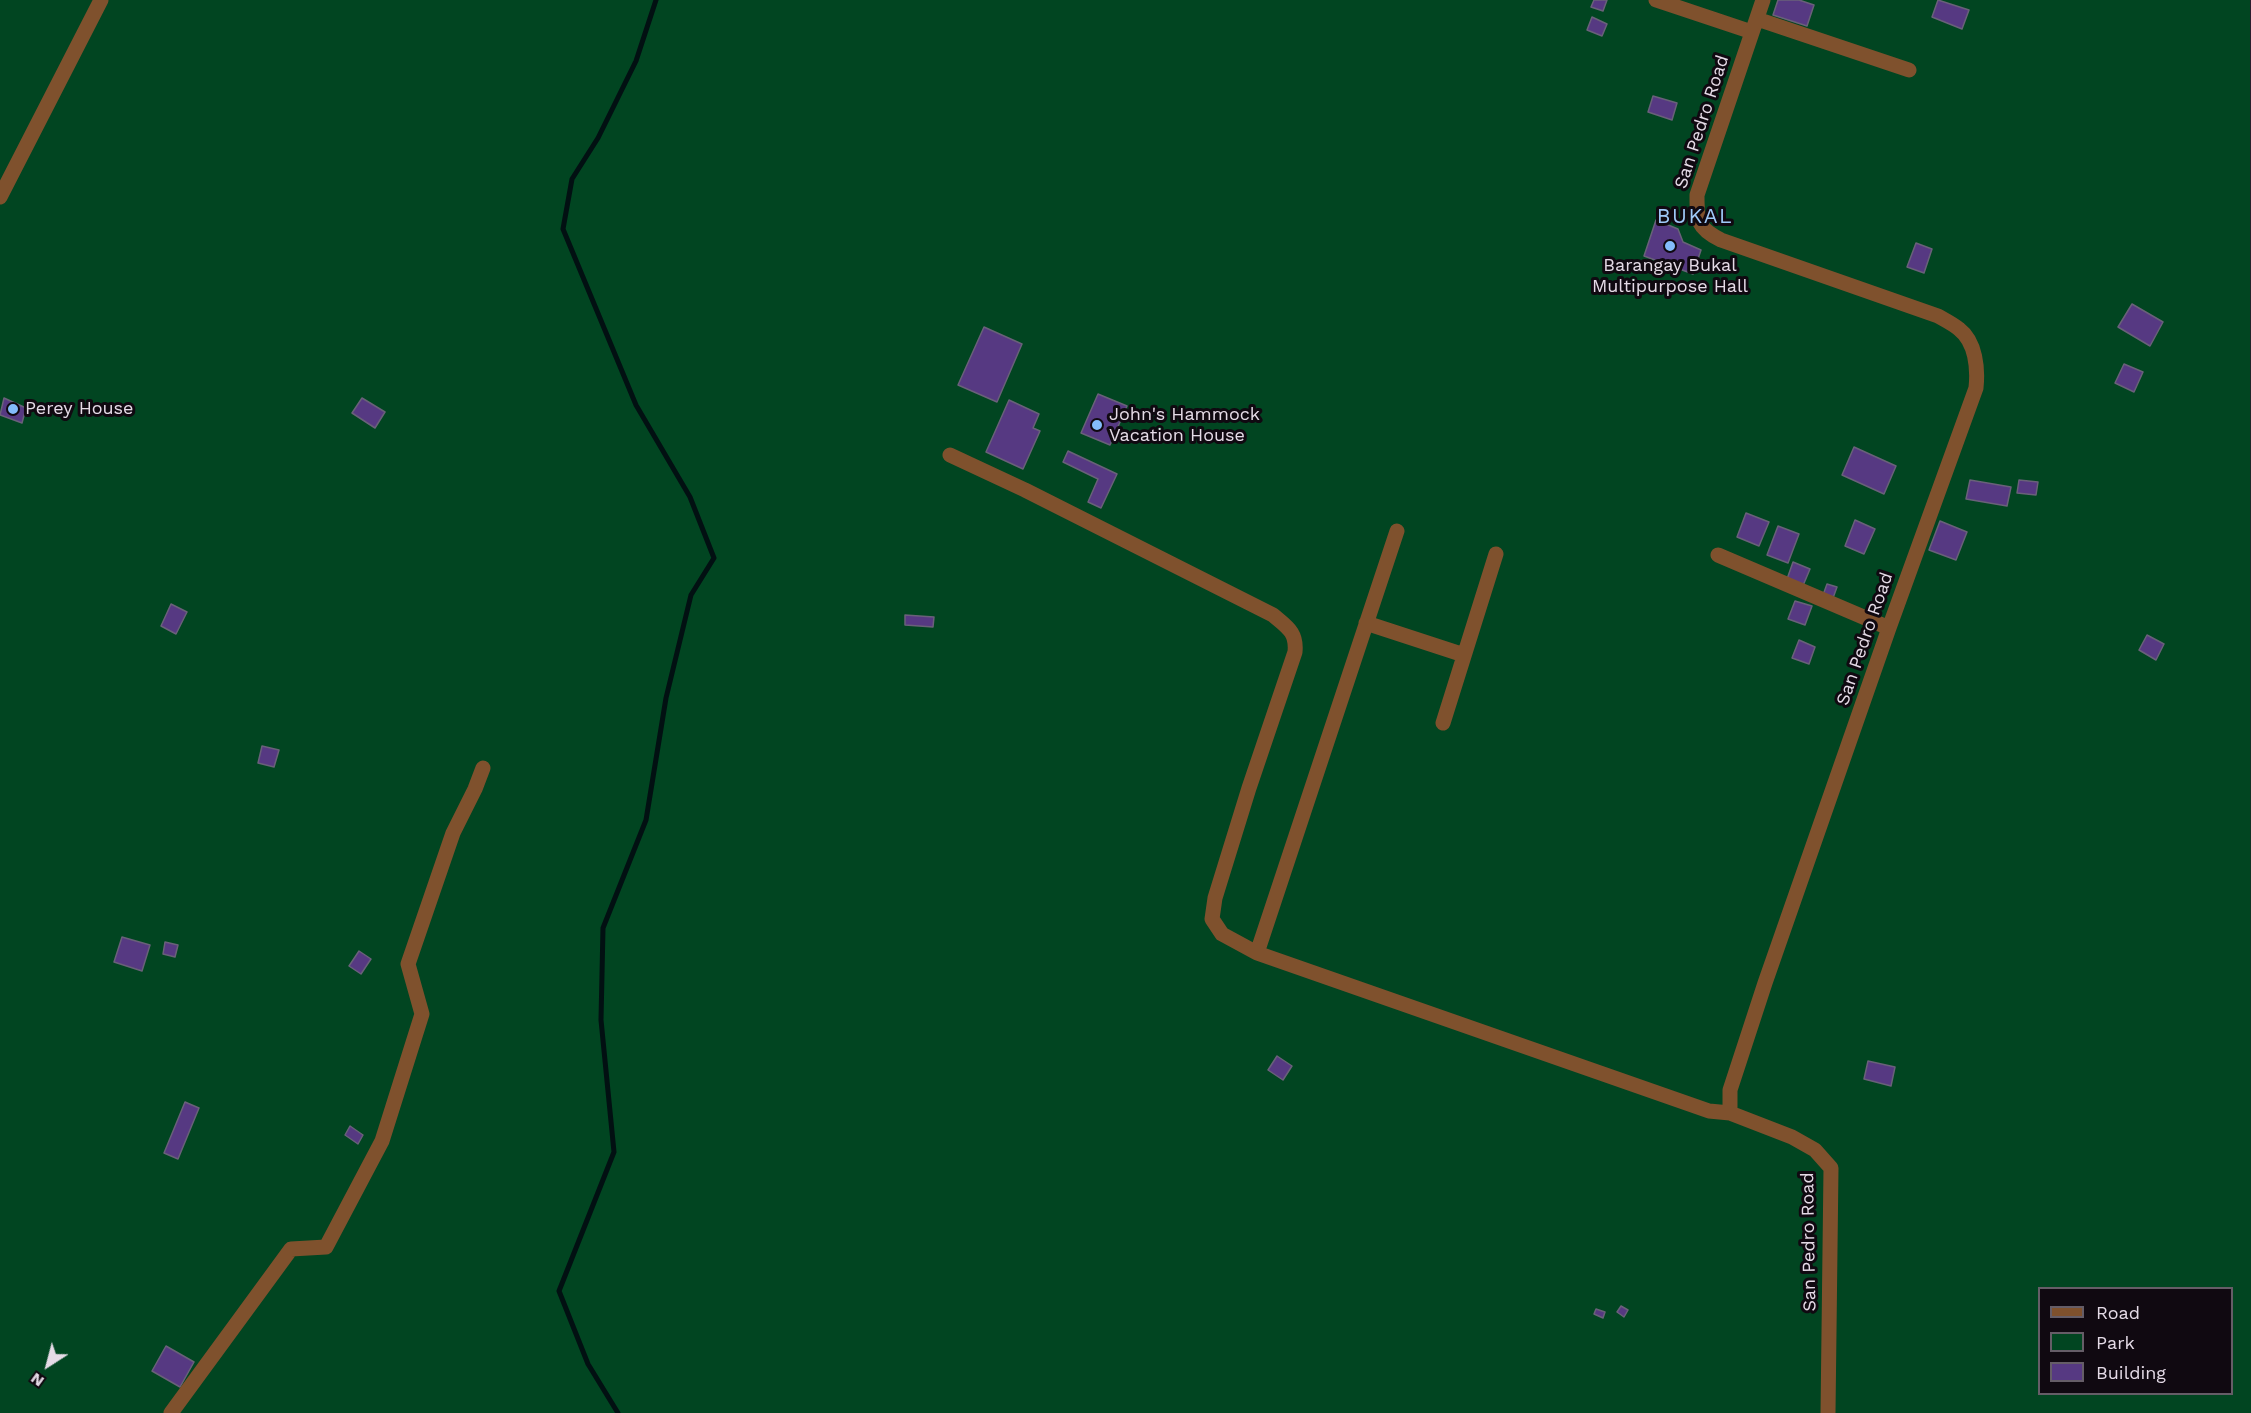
<!DOCTYPE html>
<style>
body{margin:0}
#map{position:relative;width:2251px;height:1413px;overflow:hidden;background:#2b1d2e;font-family:"Work Sans",sans-serif}
canvas{display:block}
.legend{position:absolute;left:2038px;top:1287px;width:195px;height:108px;box-sizing:border-box;background:#100911;border:2px solid #655d67;margin:0;padding:8px 10px;list-style:none;font-size:18px;color:#e5dbe7}
.legend li{display:flex;align-items:center;gap:12px;height:30px}
.legend b{width:30px;border:2px solid #655d67}
.north{position:absolute;left:18px;top:1335px;width:60px;height:60px;-webkit-text-stroke:4px #100911;paint-order:stroke;rotate:216deg;font-size:16px;font-weight:700;line-height:24px;text-align:center;color:#e5dbe7}
.north::after{content:'';display:block;margin:auto;width:21px;height:27px;background:#e5dbe7;clip-path:polygon(50% 0,100% 100%,50% 72%,0 100%)}
</style>
<div id="map">
<canvas width="2251" height="1413"></canvas>
<ul class="legend">
<li><b style="height:8px;background:#7f512d"></b>Road</li>
<li><b style="height:16px;background:#014521"></b>Park</li>
<li><b style="height:16px;background:#563982"></b>Building</li>
</ul>
<div class="north">N</div>
</div>
<script>
const ctx = document.querySelector('canvas').getContext('2d');
ctx.lineJoin = 'round';
function paint(path, color) {
  ctx.fillStyle = color;
  ctx.fill(path, 'evenodd');
}
function strokePath(path, color, width, dash) {
  ctx.strokeStyle = color;
  ctx.lineWidth = width;
  ctx.lineCap = dash ? 'butt' : 'round';
  ctx.setLineDash(dash || []);
  ctx.stroke(path);
}
function label(font, color, halo, rows, align = 'center') {
  ctx.font = font + ' "Work Sans",sans-serif';
  ctx.lineWidth = 6;
  ctx.setLineDash([]);
  ctx.textBaseline = 'middle';
  ctx.strokeStyle = halo;
  ctx.fillStyle = color;
  for (const [text, x, y, turn = 0] of rows) {
    ctx.save();
    ctx.translate(x, y);
    ctx.rotate((+turn || 0) * Math.PI / 180);
    ctx.textAlign = isNaN(turn) ? turn : align;
    if (halo) ctx.strokeText(text, 0, 0);
    ctx.fillText(text, 0, 0);
    ctx.restore();
  }
}
paint(new Path2D(`
 M0,0H2250L2251,1413H0ZM2040,1288H2232V1394H2040Z`), '#014521');
strokePath(new Path2D(`
 M618,1413L588,1364L559,1291L614,1152L601,1020L603,928L646,820L666,698L691,595L714,558L690,497L636,405L563,229L572,179L598,138L636,61L656,0`), '#021012', 5);
const building = new Path2D(`
 M1594,0H1607L1603,11L1591,7Z
 M1778,0H1799L1814,5L1807,26L1773,15Z
 M1938,0L1969,10L1962,29L1932,17Z
 M1592,17L1607,24L1602,36L1587,30Z
 M1653,96L1677,103L1672,120L1648,112Z
 M1656,220L1678,229L1683,242L1701,250L1693,274L1644,256Z
 M1916,243L1932,249L1924,273L1907,267Z
 M2132,304L2163,322L2150,346L2118,327Z
 M984,327L1022,344L997,402L958,385Z
 M2124,364L2143,372L2134,392L2115,383Z
 M1098,394L1127,406L1110,445L1081,433Z
 M4,398L26,408L22,423L0,415Z
 M362,398L385,412L375,428L352,413Z
 M1009,400L1039,414L1033,428L1040,431L1023,469L986,452Z
 M1854,447L1896,466L1884,494L1842,475Z
 M1068,451L1117,474L1101,508L1088,502L1098,479L1063,462Z
 M1970,480L2011,487L2007,506L1966,499Z
 M2019,480L2038,482L2036,495L2017,493Z
 M1746,513L1769,522L1759,546L1737,537Z
 M1855,520L1875,529L1864,554L1845,546Z
 M1940,521L1967,532L1956,560L1929,550Z
 M1778,526L1799,534L1788,563L1767,555Z
 M1793,562L1810,569L1802,588L1786,582Z
 M1827,584L1837,587L1833,598L1823,595Z
 M1795,601L1812,606L1805,625L1788,619Z
 M171,604L187,612L176,634L161,626Z
 M905,615L934,617L933,627L905,625Z
 M2147,635L2164,644L2156,660L2139,650Z
 M1799,640L1815,647L1809,664L1792,658Z
 M262,746L279,750L274,767L258,763Z
 M122,937L150,945L142,971L114,962Z
 M165,942L178,945L175,957L163,954Z
 M359,951L371,959L361,974L349,966Z
 M1277,1056L1292,1066L1283,1080L1268,1070Z
 M1868,1061L1895,1067L1891,1086L1864,1079Z
 M185,1102L199,1108L178,1159L164,1153Z
 M350,1126L363,1135L358,1144L345,1135Z
 M1621,1306L1628,1310L1624,1317L1617,1312Z
 M1596,1309L1605,1312L1603,1318L1594,1314Z
 M166,1346L194,1362L180,1387L152,1371Z`);
paint(building, '#563982');
strokePath(building, '#696179', 1.5);
strokePath(new Path2D(`
 M1656,0L1752,32
 M1763,0L1697,195C1697,221 1697,228 1721,240L1938,316C1945,320 1953,324 1959,329C1976,342 1978,369 1976,388L1889,628L1765,983L1730,1090V1113L1792,1137L1815,1150L1831,1168L1828,1413
 M1757,19L1909,70
 M0,197L101,0
 M950,455L1025,490L1273,615C1287,627 1297,632 1295,652L1249,788L1215,898L1212,919L1222,934L1257,953L1709,1111L1730,1113
 M1718,555L1889,628
 M1366,623L1464,655
 M1443,723L1496,554
 M1257,953L1397,531
 M171,1413L291,1249L326,1247L382,1141L422,1014L408,964L453,833L475,789L483,768`), '#7f512d', 15);
for (const [x, y, r, color] of [
 [1670,246,6,"#83bcfb"],
 [13,409,6,"#83bcfb"],
 [1097,425,6,"#83bcfb"]
]) {
  const dot = new Path2D();
  dot.arc(x, y, r, 0, 2 * Math.PI);
  ctx.fillStyle = color;
  ctx.fill(dot);
  strokePath(dot, '#100911', 2);
}
label('18px', '#e5dbe7', '#100911', [
 ["San Pedro Road",1702,122,-72],
 ["San Pedro Road",1865,639,-71],
 ["San Pedro Road",1809,1242,-91]
]);
label('18px', '#e5dbe7', '#100911', [
 ["Barangay Bukal",1670,266,"center"],
 ["Multipurpose Hall",1670,287,"center"],
 ["Perey House",25,409],
 ["John's Hammock",1109,415],
 ["Vacation House",1109,436]
], 'left');
ctx.letterSpacing = '1.5px';
label('21px', '#9fc9f8', '#100911', [
 ["BUKAL",1695,217]
]);
ctx.letterSpacing = '0px';
</script>
